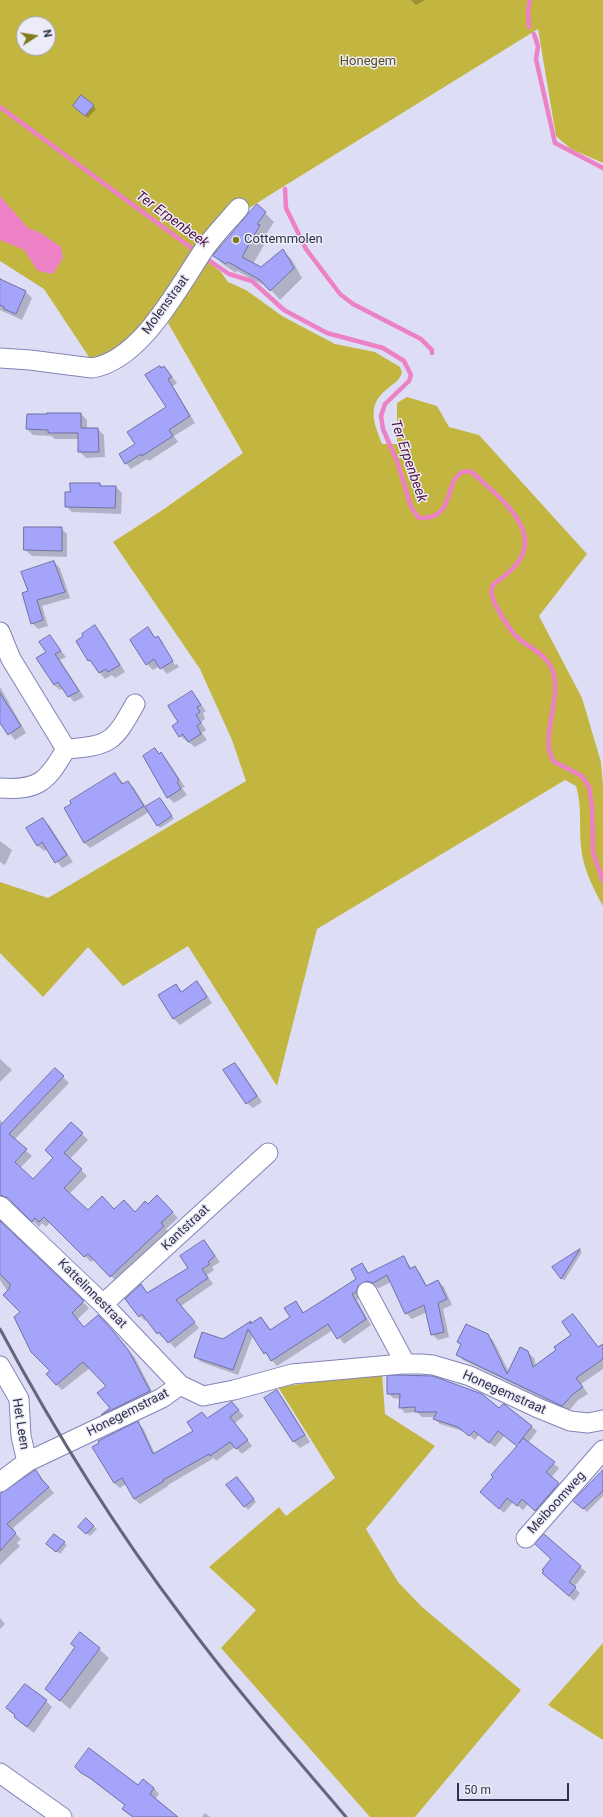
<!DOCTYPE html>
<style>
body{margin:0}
#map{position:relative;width:603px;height:1817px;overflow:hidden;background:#dddef6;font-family:Roboto,sans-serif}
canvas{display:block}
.north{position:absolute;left:16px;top:16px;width:40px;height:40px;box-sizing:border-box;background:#ececf9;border:1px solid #a1a1b2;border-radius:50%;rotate:78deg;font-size:11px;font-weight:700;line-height:16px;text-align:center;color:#313148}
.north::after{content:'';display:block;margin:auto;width:14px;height:18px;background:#83791e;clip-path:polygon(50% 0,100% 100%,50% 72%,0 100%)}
.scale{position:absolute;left:457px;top:1783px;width:112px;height:18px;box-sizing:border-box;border:2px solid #313148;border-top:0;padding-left:5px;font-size:12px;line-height:14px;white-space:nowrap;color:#313148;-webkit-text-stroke:3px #ececf9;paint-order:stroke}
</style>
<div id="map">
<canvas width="603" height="1817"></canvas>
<div class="north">N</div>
<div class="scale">50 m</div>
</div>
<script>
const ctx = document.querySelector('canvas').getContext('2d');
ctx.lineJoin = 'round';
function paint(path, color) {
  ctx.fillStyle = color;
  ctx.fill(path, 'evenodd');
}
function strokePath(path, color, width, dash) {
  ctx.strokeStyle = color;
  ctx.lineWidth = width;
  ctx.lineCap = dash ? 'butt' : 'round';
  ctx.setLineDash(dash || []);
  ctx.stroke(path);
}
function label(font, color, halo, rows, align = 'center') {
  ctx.font = font + ' Roboto,sans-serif';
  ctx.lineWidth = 3;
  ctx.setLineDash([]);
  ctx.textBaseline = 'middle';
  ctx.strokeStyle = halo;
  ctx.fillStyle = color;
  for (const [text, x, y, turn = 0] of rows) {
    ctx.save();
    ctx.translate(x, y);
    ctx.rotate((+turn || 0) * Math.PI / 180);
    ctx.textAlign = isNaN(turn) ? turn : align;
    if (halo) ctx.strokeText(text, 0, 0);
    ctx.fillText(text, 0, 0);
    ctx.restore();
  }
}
paint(new Path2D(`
 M0,0H603V163L571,149L556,136L538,29L281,188L246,210L213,256L202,240L159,308L108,356L91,360L44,289L0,261ZM24,24H48V48H24Z
 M207,261L221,272L228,282L246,290L282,316L335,344L375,352L400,367L402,373C399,381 393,384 387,389C366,406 374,423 382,444H397V403L407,397L437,406L449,427L479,435L587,554L539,616L582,698L601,762L603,786V906C594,890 585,872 582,854C578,831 583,809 576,786L565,780L317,929L277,1086L188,946L123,986L88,947L43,997L0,953V882L48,898L246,781L232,740L200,669L113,542L164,509L243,453L168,323Z
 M382,1373L385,1414L435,1446L366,1529L398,1582L422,1607L521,1690L415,1817H370L221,1648L256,1610L209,1567L279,1507L286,1516L335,1478L278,1387Z
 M603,1643V1740L548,1705Z`), '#c3b640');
paint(new Path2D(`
 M0,196L28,228L41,233L61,247L63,258L53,274L38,271L24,250L0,240Z`), '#ed81c5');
paint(new Path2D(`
 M411,0H425L416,5Z
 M93,106L96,109L88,118L77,108Z
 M265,213L274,222L267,233L269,236L253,264L261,268L283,250L292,260L302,278L280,300L269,288L237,271L236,273L224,265L214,256Z
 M0,278L4,282L26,292L32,298L22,320L0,310Z
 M164,367L177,383L173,386L195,423L174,436L178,442L149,461L147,459L131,469L126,463L136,445L167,408L161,369Z
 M81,414L87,420V429H98L104,435L105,457L86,458L79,451V439H55L51,436L33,435L27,429Z
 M100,484L103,487H116L122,493L121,514L72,512L66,506Z
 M61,528L67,534V557L32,556L25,550Z
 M54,562L60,568L70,598L42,606L48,626L38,629L32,623L29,591Z
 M95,627L101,633L125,672L115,678L112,675L105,679L89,660Z
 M148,629L156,638L158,637L164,643L179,667L167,674L160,666L153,670L147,664ZM161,643H164L177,664L175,665Z
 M50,637L66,657L60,660L84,697L74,702L63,688L60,690L54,685L47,652Z
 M0,687L26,733L15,740L0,721Z
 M192,692L206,711L203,713L205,719L201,722L206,730L202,733L207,740L195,747L180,736L179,723Z
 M155,750L167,760L185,787L182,788L187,795L174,803L168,797Z
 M115,774L124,784L128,782L134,788L146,807L160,799L174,819L160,828L149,812L90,848L84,842Z
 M43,819L49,825L73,862L62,868L48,849L44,851L37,845Z
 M0,841L12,850L5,865L0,862Z
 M197,983L203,989L212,1003L180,1025L174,1019L160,995L176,985L182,992Z
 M0,1059L12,1070L0,1082Z
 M235,1064L240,1069L262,1102L253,1108L247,1103Z
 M55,1069L69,1083L14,1140L32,1156L20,1168L33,1181L55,1158L71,1123L88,1140L70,1159L87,1176L69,1194L88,1212L115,1211L135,1213L148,1205L157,1197L178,1218L166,1229L169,1232L117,1282L94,1259L91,1262L50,1222L46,1227L42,1223L39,1227L0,1189V1120L4,1124Z
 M0,1222L89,1308L77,1320L84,1328L103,1322L135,1358L155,1397L108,1420L103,1415L111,1409L107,1386L90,1368L62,1390L56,1384L21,1312L0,1280Z
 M204,1241L220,1262L212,1267L214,1270L207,1275L213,1284L181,1306L199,1328L175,1348L165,1337L163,1338L158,1333L147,1320L145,1321L140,1316L141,1286L148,1293L189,1268Z
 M580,1250L582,1252L564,1281L554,1267Z
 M404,1258L412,1269L415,1267L420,1273L427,1286L438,1281L444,1287L452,1305L443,1309L449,1337L438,1340L432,1334L427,1312L412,1319L406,1313L391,1282L379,1288L374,1286L357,1300L371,1325L344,1344L333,1330L277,1366L265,1353L253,1335L238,1375L201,1362L195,1357L251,1322L252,1324L261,1318L271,1330L292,1317L295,1302L304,1313L357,1279L362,1264L369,1274Z
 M573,1316L599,1348L603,1345V1369L581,1384L588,1394L578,1400L569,1411L463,1360L458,1354L462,1345L458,1342L487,1334L493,1340L509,1372L528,1352L534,1358L536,1366L557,1351L572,1335Z
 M388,1377L500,1410L504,1405L537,1431L528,1443L559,1468L551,1478L564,1489L541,1515L528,1504L523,1510L513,1502L504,1513L486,1497L517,1446L504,1436L495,1447L479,1435L475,1440L465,1432L440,1424L435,1419L436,1417H422L417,1412L405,1413L400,1407V1399L393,1398L388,1393Z
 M276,1392L283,1398L310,1442L300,1448L294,1442L265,1398Z
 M232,1403L244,1416L235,1423L252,1446L242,1454L235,1447L216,1461L214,1458L168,1485V1486L140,1504L134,1499L126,1484L120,1488L114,1483L98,1456L138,1423L143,1428L155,1454L195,1432L208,1419Z
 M36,1471L54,1493L13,1528L15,1531L14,1532L21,1539L17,1543L20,1546L0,1565V1496Z
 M603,1480V1496L587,1512L575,1501Z
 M239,1481L256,1502L248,1510L228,1485Z
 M86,1520L97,1529L90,1536L79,1527Z
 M544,1535L586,1572L574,1587L580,1593L574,1601L549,1578L552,1559Z
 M64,1543L67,1545L60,1554L50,1546Z
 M0,1618L5,1624L0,1629Z
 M99,1649L109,1658L70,1709L46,1689Z
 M46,1701L52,1707L34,1733L21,1723L8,1708Z
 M81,1772L139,1787L154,1788L159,1794L155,1799L178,1817H132L123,1809L126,1806Z
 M205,1813L210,1817H202Z`), '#0003');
strokePath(new Path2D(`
 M529,27L528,11L530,0
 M534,34L538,46L536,59L555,143L603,168
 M0,107L197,252
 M285,189L286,208L306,249L340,294L353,304L421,339L432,350V353
 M204,257L229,274L252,281L284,310L327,333L383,348L404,361L411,375L409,381L385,404L381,416L383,429L398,464L411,507L419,518C457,520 443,480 463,472C465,471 470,472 472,472C495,494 547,531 515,566C509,574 499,579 492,586C492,589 491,593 492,595C494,605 508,627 515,635C525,646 542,651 550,665C564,689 545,723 549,749C549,753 552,757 553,761L582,776L589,787L592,806L593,853L603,881`), '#ed81c5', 4.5);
const building = new Path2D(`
 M81,95L94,105L85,116L73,106Z
 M257,204L266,212L257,224L260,225L242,257L261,267L283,249L294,268L270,291L260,280L228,262L226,264L213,256Z
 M0,279L26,291L16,314L4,309V307L0,305Z
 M160,366L161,368L164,366L172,377L168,379L190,416L169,430L173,436L142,456L141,454L125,464L119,454L135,444L127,432L166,407L145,375Z
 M47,413H81V428H98L99,452H78V433H48V430L26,429L27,414H47Z
 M70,483H100V486H116L115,508L65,507V492H70Z
 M24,527H62V551L24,550Z
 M54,561L65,592L37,600L43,620L31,624L22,593L28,591L21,572Z
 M95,625L120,665L108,672L106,669L99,673L90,660L88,661L76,641L83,636L82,634Z
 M148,627L155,638L158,636L173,661L160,669L154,659L146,665L130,640Z
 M50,635L61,651L55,654L79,691L68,697L58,682L54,685L36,658L46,652L39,642Z
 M192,691L201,705L197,707L200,712L196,715L201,723L197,726L201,734L188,742L183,734L179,737L172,726L178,722L168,706Z
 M0,693L21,726L8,735L0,723Z
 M155,748L159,754L161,752L179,780L177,782L181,789L167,798L143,756Z
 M115,773L122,784L128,781L144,806L84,843L64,808L71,804L70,801Z
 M160,798L172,816L157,826L145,807Z
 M43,818L67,855L55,863L42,842L37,846L26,828Z
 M197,981L207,997L173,1019L158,995L176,984L181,992Z
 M235,1063L257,1096L246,1104L223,1070Z
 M55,1068L64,1076L9,1134L27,1149L15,1162L33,1179L53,1158L45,1150L71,1122L83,1133L64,1153L82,1169L64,1188L88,1210L102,1196L114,1209L124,1200L135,1212L145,1201L148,1204L157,1195L173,1212L161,1223L164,1226L110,1277L88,1254L84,1257L44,1217L39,1222L35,1218L32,1222L8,1198L0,1195V1126Z
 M0,1221L84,1301L72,1313L84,1327L98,1315L113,1331L129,1351L150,1391L101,1415L110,1408L97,1393L106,1386L83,1362L56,1385L46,1374L50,1371L31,1352L14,1317L20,1312L3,1295L10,1288L9,1287L11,1285L0,1274Z
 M204,1240L215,1256L208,1262L210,1264L202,1269L208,1278L176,1300L195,1322L168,1343L159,1332L157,1334L142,1314L139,1317L125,1299L141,1284L147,1293L188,1268L180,1256Z
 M580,1249L561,1279L552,1267Z
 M404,1256L410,1269L415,1266L426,1286L438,1280L447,1299L438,1303L444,1332L431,1335L424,1305L405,1314L387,1275L373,1283L367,1281L358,1286L356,1292L352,1294L366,1319L337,1339L328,1324L271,1361L266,1352L264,1354L248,1329L233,1370L194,1357L202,1332L223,1339L251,1321L250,1324L261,1317L270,1330L290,1317L284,1308L296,1301L303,1313L356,1279L351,1269L362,1263L368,1273Z
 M573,1314L598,1347L603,1344V1359L576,1378L583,1387L573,1394L562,1406L456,1355L461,1344L457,1342L466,1324L488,1334L507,1374L520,1347L528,1351L533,1367L556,1350L554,1347L571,1335L562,1322Z
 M397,1375L433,1376L482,1394L499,1408L503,1404H504L532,1426L518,1444L523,1438L555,1462L546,1472L559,1483L535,1511L522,1499L517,1506L507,1498L499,1509L480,1492L493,1477L491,1475L517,1446L498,1431L489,1443L474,1431L469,1436L458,1427L433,1419L437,1412H415V1407L399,1408L400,1394H387V1376Z
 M277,1390L305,1435L293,1442L264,1398Z
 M232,1402L239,1410L230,1417L248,1440L236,1449L230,1442L210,1456L209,1454L163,1480L164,1481L134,1499L122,1478L114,1483L92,1447L99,1443L98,1441L138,1421L153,1454L193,1431L187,1422L202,1412L207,1418Z
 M36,1470L42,1480L49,1487L7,1524L16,1533L0,1551V1494Z
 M603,1470V1491L583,1509L573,1501Z
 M237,1477L254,1499L244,1507L226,1485Z
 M86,1518L94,1526L86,1534L78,1527Z
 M54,1534L65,1542L56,1552L46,1544Z
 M544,1534L581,1566L569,1582L576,1587L569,1596L542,1573L544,1571L542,1570L551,1559L535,1544Z
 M80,1632L100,1648L60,1701L45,1689L75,1647L71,1644Z
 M25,1684L47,1700L27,1727L14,1717L15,1715L6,1708Z
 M89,1748L138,1785L143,1779L154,1788L150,1794L178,1817H133L122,1809L125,1805L90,1778L81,1773L75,1767Z`);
paint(building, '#a4a4fb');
strokePath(building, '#6f6fa4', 1);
const minor = new Path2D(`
 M0,358L30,360L92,368C142,360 179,286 205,248C215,234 228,221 239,208
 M0,632L11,659L66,749C110,746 114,742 135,704
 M0,788C39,791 47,781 66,749
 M0,1206L103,1304L180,1385
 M367,1292L405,1363
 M103,1304L268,1153
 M0,1366L19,1399L21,1436L27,1462
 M0,1482L27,1462L162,1398L180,1385L203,1396L234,1390L292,1374L402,1364H421L433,1365L470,1376L538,1408L570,1421L588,1423L603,1420
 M526,1538L603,1450
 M0,1773L62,1817`);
strokePath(minor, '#8283b9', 21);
strokePath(minor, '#fff', 19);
strokePath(new Path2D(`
 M0,1329C54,1430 114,1527 183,1618C234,1687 290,1751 346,1817`), '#64657c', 3);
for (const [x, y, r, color] of [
 [236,240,4,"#83791e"]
]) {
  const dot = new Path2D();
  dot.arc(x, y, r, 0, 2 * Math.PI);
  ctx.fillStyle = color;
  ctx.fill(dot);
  strokePath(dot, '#ececf9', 1.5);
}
label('13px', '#554f19', '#ececf9', [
 ["Honegem",368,62]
]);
label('13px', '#313148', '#ececf9', [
 ["Cottemmolen",244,240]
], 'left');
label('13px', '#313148', '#ececf9', [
 ["Molenstraat",166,305,-54],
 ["Kantstraat",186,1228,-43],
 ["Kattelinnestraat",92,1294,45],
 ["Honegemstraat",504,1393,24],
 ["Honegemstraat",128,1413,-27],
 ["Het Leen",20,1424,81],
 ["Meiboomweg",557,1503,-48]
]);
label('italic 14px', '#54113f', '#ececf9', [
 ["Ter Erpenbeek",172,220,36],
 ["Ter Erpenbeek",408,461,71]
]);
</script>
